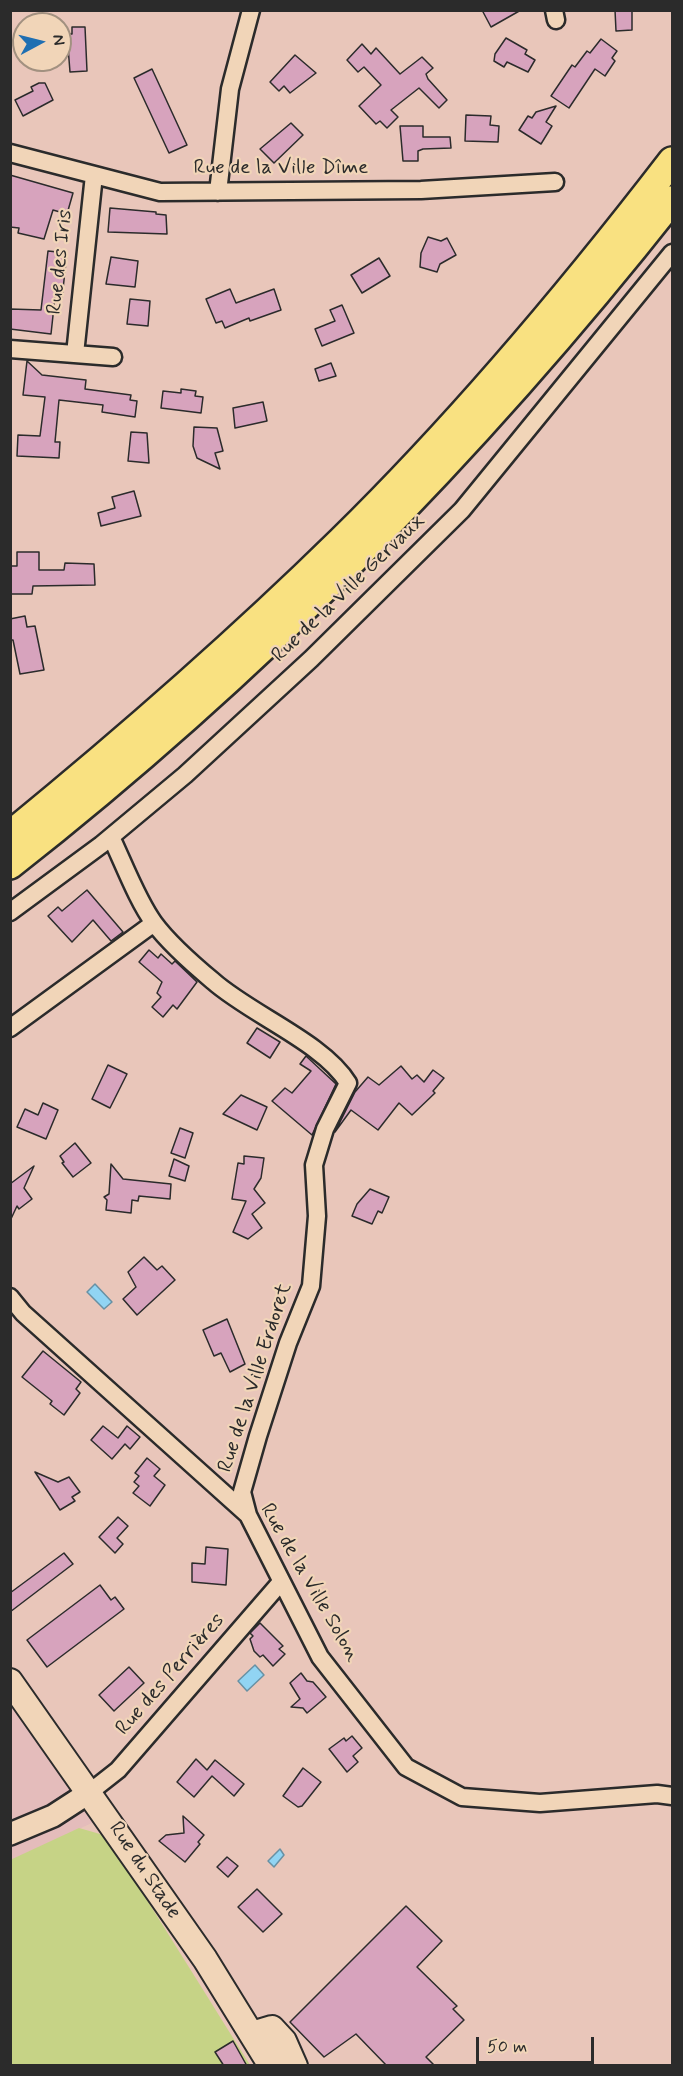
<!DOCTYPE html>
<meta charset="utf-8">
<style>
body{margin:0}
#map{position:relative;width:683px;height:2076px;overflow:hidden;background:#e9c6ba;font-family:Mynerve,sans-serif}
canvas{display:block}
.frame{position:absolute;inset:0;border:12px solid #2b2b2b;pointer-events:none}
.north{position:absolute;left:12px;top:12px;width:60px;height:60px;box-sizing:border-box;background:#f1d5b8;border:2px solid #a29180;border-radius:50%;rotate:83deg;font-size:16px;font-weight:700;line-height:24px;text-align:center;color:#2b2b2b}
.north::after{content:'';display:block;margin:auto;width:21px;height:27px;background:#1f6fb2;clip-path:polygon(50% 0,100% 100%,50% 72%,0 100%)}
.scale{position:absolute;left:476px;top:2037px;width:118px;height:27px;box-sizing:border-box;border:3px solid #2b2b2b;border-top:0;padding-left:8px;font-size:18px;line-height:21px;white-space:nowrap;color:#2b2b2b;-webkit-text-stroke:4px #f1d5b8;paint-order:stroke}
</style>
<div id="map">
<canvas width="683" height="2076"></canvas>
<div class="frame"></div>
<div class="north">N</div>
<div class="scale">50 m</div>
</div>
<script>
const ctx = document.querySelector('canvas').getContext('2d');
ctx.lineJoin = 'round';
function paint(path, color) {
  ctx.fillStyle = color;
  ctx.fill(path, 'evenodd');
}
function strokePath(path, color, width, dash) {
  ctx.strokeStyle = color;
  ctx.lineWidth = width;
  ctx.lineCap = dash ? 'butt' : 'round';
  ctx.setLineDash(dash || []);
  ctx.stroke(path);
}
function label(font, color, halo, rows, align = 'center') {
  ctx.font = font + ' Mynerve,sans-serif';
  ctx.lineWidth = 4.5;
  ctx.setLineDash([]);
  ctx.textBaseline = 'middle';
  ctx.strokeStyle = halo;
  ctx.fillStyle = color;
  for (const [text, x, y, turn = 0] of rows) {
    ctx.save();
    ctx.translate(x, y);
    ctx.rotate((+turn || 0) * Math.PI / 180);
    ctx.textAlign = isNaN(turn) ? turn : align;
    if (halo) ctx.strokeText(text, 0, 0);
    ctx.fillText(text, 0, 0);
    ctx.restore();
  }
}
paint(new Path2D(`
 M10,1664L116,1812L11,1860H10Z`), '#e4bcbb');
paint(new Path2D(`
 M79,1828L107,1836L250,2065H11L10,1860Z`), '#c6d386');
const water = new Path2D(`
 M95,1284L112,1302L104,1309L87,1292Z
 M255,1665L264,1675L247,1691L238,1681Z
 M280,1849L284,1855L274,1867L268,1861Z`);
paint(water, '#91d4f3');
strokePath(water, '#6890a3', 1.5);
const building = new Path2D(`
 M482,10H521L491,27Z
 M615,10H632V30L616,31Z
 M72,27H85L87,71L70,72L67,34H72Z
 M506,38L527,50L525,54L535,60L528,72L507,62L504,67L494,61L495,54Z
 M601,39L617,51L612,58L615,61L605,76L595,69L569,108L551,96L572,65L575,67L587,51L590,53Z
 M362,44L371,54L376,48L400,74L422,57L433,68L426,74L428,79L447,100L439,108L419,88L391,110L398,117L387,128L380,121L376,124L359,106L381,85L364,67L358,72L347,60Z
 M295,55L316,73L290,93L284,86L279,91L270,82Z
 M152,69L187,145L169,153L134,78Z
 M39,83H45L53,100L23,116L15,100L33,91L31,87Z
 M556,106L546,122L552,126L541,144L519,130L528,116L532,118L536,112Z
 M466,115L491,116L490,125L499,126L498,142L465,141Z
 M291,123L303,135L274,163L260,149Z
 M400,126H423V137H450L451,148L423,149L418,151V161H403Z
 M10,175L73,193L67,214L53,210L44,239L18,233L19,228L10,227Z
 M110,208L156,212V214L166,215L167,234L108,232Z
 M428,237L441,241L447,238L456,255L440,264L437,272L420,267L421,253Z
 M48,251L67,253L62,298L55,297L51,334L10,329V309L41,310Z
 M111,257L138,261L135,287L106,284Z
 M379,258L390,276L362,293L351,275Z
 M230,289L236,303L274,289L281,310L250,321L249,318L225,328L222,321L216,323L206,299Z
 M130,299L150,301L148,326L127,324Z
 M342,305L354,333L322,346L315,329L335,321L330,310Z
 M27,361L42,375L86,380L85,389L131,395L130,400L137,401L135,417L102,412L103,405L59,400L55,442H60L59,458L17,456L18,435L40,436L45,397L23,395Z
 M331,363L336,376L319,381L315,369Z
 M181,389L196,391L195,396L203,397L201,413L161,408L163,391L181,393Z
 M263,402L267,421L235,428L233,408Z
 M194,427L217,428L223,451L215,453L220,469L197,458L193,446Z
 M131,432L147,433L149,463L128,461Z
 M134,491L141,516L101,526L98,513L115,508L112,497Z
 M17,552H39V570H64L65,563L94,564L95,585L33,586L32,594H10L11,566H17Z
 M25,616L27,627L35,626L44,670L20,674L13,640H10V619Z
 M87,890L123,932L111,941L93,920L72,942L48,916L58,907L62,911Z
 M149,950L158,958L161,954L172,964L175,961L197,982L177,1009L173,1005L163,1017L152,1007L161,997L157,993L162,982L139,962Z
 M257,1028L280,1042L270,1058L247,1043Z
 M306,1056L336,1084L312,1135L272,1101L285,1088L292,1093L311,1071L300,1064Z
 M108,1065L127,1074L110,1108L92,1099Z
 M401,1066L412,1079L417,1075L424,1082L433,1070L444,1078L433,1091L435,1093L412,1115L399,1103L378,1130L351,1110L335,1132L355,1092L368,1077L379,1085Z
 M241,1095L267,1107L257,1130L223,1114Z
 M43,1103L58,1110L46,1139L17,1127L25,1109L38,1115Z
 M180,1128L193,1133L185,1158L171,1153Z
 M75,1143L91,1163L73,1177L62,1163L64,1162L60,1156Z
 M244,1156L264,1158L261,1178L254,1189L265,1203L252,1214L262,1228L248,1239L233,1232L246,1201L232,1199L238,1163L244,1164Z
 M174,1159L189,1166L185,1181L169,1176Z
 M111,1164L123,1179L171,1184L170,1199L139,1196L138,1201L132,1200L131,1213L106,1210L107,1200L104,1197L109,1194Z
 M34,1166L24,1188L32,1199L19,1209L17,1206L10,1221V1184Z
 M370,1189L389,1197L382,1213L378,1211L372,1224L352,1216L357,1204Z
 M144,1257L157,1270L162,1266L175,1280L137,1315L123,1299L136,1287L128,1272Z
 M227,1319L245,1364L230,1372L221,1353L214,1356L203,1330Z
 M43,1351L81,1382L76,1389L80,1393L64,1415L50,1404L52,1401L22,1377Z
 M103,1426L118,1438L127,1426L140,1437L130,1449L125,1444L112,1459L91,1440Z
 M147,1458L160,1469L154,1476L165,1485L150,1506L133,1493L139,1486L134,1482L139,1476L135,1473Z
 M35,1472L58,1482L69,1477L80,1492L72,1497L75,1501L60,1510Z
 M118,1517L128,1526L117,1538L123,1544L115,1553L99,1537Z
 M206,1547L228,1549L226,1585L192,1582V1563L205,1564Z
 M64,1553L73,1564L10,1612V1593Z
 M100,1585L111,1600L115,1597L124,1609L47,1667L27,1640Z
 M260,1623L283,1646L279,1649L285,1654L273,1666L263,1655L260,1657L254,1651L250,1639L253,1636L250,1633Z
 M129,1667L144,1683L114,1711L99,1695Z
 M301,1673L307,1681L313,1682L326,1697L307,1713L303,1708L291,1707L300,1699L290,1683Z
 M352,1736L362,1748L353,1756L358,1762L347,1772L329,1749L344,1738L346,1741Z
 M196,1759L207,1770L215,1760L244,1784L234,1796L212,1776L194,1797L177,1782Z
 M303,1768L321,1782L302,1806L298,1807L283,1796Z
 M183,1816L204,1835L198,1842L200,1844L185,1862L159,1841L166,1835L184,1833Z
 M227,1857L238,1866L228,1877L217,1867Z
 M257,1889L282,1914L263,1932L238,1907Z
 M406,1906L442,1941L417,1967L457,2006L453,2009L464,2020L426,2057L435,2066H387L356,2034L324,2057L290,2022Z
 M233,2041L247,2066H224L215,2052Z`);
paint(building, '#d7a3bd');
strokePath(building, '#2b2b2b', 1.5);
const minor = new Path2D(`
 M554,10L556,20
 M10,153L160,192L421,190L555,182
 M218,192L230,89L251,10
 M10,349L113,357
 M75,354L94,175
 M111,837C123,862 138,902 154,923C168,942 195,966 213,981C250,1014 324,1043 348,1083L325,1129L314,1165L317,1216L311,1286L288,1343L258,1436L242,1492L248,1515
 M10,912L101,845L185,775L311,659L462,510L672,253
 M10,1028L154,923
 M10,1297L23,1313L248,1515L320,1657L406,1767L462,1797L540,1803L657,1794L672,1796
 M90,1792L118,1770L281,1582`);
const tertiary = new Path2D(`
 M10,1834L53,1816L90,1792`);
const secondary = new Path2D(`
 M10,1681L205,1959L271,2066
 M252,2034L272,2028L284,2041L295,2066`);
const trunk = new Path2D(`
 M10,835C125,741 236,644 341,541C458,426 572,291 672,161
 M10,865C257,671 478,446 672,200`);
strokePath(minor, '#2b2b2b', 21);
strokePath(tertiary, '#2b2b2b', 26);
strokePath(secondary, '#2b2b2b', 28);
strokePath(trunk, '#2b2b2b', 32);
strokePath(minor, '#f1d5b8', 16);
strokePath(tertiary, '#f1d5b8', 21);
strokePath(secondary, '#f1d5b8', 24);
strokePath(trunk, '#f9e181', 27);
label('21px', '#2b2b2b', '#f1d5b8', [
 ["Rue de la Ville Dîme",281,169],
 ["Rue des Iris",61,262,-84],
 ["Rue de la Ville Gervaux",349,589,-44],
 ["Rue de la Ville Erdoret",256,1378,-72],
 ["Rue de la Ville Solon",309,1583,60],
 ["Rue des Perrières",171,1675,-49],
 ["Rue du Stade",144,1871,56]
]);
</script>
